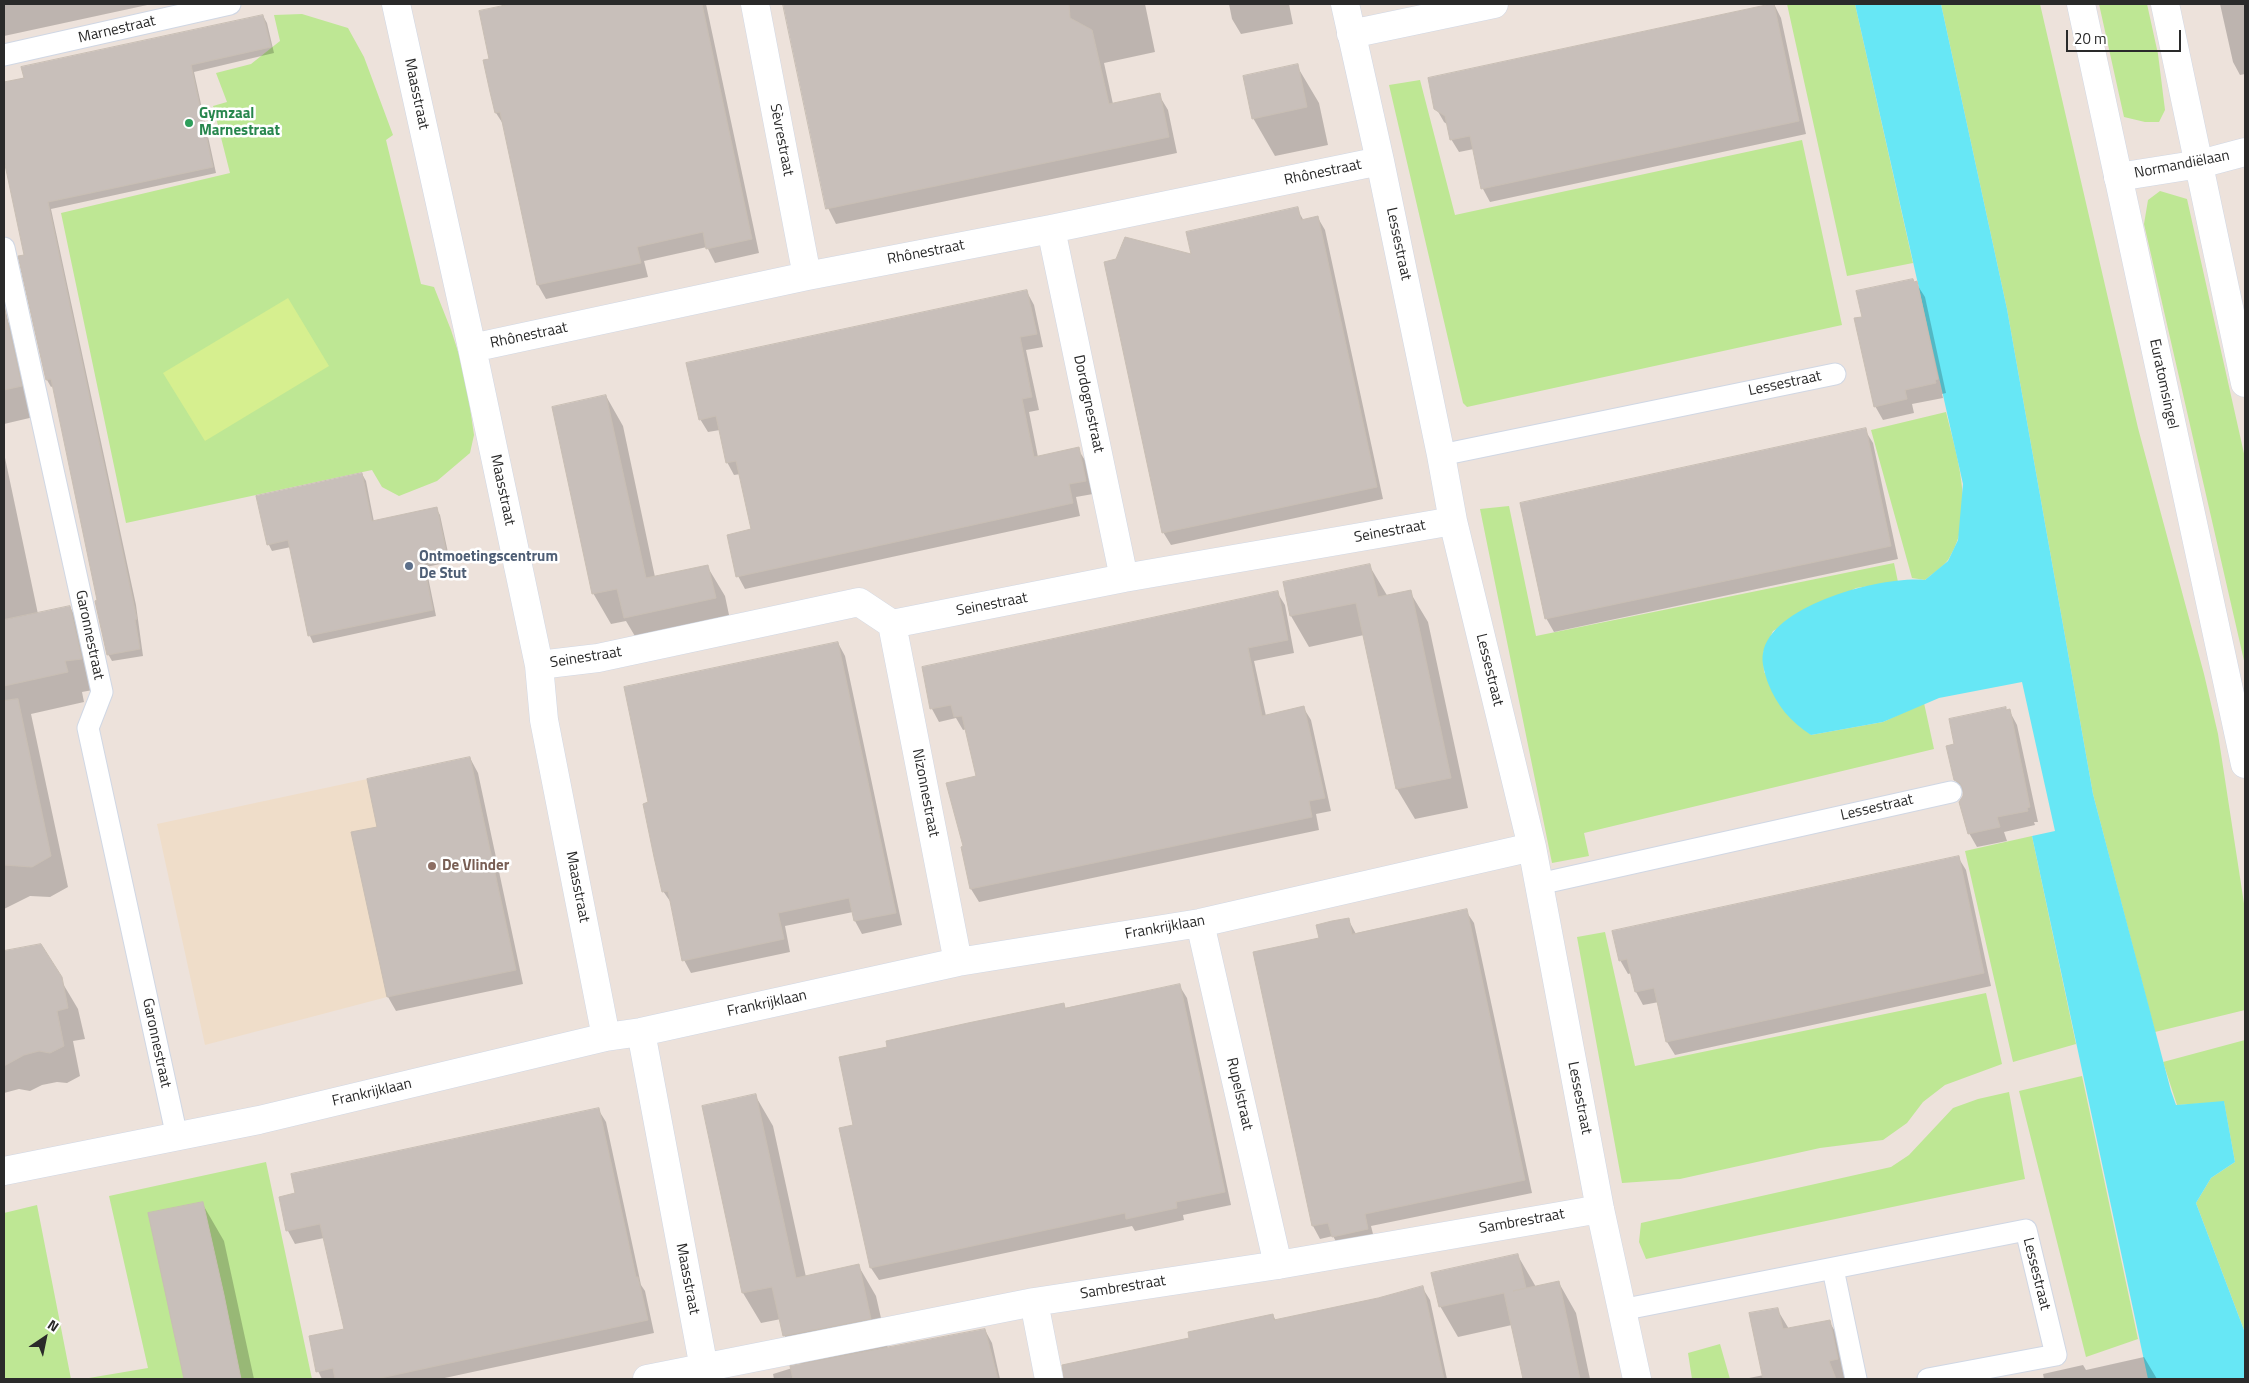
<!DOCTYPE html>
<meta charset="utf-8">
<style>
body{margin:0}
#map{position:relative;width:2249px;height:1383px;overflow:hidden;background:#ede2db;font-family:"Titillium Web",sans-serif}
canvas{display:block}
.frame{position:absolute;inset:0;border:5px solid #2a2a2a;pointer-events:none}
.north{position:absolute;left:20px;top:1313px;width:50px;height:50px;-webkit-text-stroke:4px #fff;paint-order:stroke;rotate:34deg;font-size:14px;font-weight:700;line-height:20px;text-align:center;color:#2a2a2a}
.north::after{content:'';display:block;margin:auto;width:18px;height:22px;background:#2a2a2a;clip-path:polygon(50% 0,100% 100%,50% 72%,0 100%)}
.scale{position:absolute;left:2066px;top:30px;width:115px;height:22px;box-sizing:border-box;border:2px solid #2a2a2a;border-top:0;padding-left:6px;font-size:15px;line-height:18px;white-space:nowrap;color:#2a2a2a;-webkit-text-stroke:4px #fff;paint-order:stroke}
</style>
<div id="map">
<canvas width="2249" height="1383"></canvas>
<div class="frame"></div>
<div class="north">N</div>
<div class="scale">20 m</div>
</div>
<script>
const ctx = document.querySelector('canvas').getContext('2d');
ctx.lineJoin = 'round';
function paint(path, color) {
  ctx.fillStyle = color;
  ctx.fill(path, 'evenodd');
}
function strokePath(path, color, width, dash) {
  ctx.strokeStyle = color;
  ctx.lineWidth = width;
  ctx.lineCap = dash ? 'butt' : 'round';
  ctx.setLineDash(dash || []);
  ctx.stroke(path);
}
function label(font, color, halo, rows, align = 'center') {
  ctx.font = font + ' "Titillium Web",sans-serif';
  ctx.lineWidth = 5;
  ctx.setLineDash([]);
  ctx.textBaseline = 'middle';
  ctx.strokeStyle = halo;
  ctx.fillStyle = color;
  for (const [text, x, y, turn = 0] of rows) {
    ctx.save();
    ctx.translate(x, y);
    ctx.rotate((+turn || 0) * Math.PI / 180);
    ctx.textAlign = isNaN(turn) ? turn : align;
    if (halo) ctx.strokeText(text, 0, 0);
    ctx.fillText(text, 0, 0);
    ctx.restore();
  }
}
paint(new Path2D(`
 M470,757L516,970L387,997L205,1045L157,824Z`), '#efddc9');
paint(new Path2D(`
 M1787,4H1855L1913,263L1847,276Z
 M1941,4H2040L2138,428L2204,674L2218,734L2245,910V1010L2155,1032L2093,794L2007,309Z
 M2099,4H2147L2158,54L2165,110L2159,122H2145L2124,117Z
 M302,14L348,28L364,57L393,135L386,140L421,284L434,287L451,330L465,373L474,435L470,453L437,481L399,496L382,487L372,470L126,523L61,213L230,173L213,106L227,102L216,73L251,64L280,41L274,15Z
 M1420,80L1455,215L1802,140L1842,325L1467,407L1463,403L1389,85Z
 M2160,191L2187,199L2245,458V665L2144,224L2148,200Z
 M1946,412C1957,457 1977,516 1948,560C1943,567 1932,574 1925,580L1912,578L1871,430Z
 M1509,506L1536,636L1894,563L1898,582L1856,588L1773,631L1763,653L1764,672L1811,735L1883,722L1924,703L1934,749L1584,833L1589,856L1552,863L1480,509Z
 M2032,836L2076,1044L2013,1062L1965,851Z
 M1605,932L1635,1066L1986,993L2002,1064L1945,1085L1923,1102L1907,1123L1883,1140L1820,1148L1680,1179L1622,1183L1577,937Z
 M2245,1040V1355L2244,1330L2196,1203L2211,1178L2235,1162L2224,1102L2177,1105L2163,1062Z
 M2082,1076L2138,1339L2086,1357L2019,1091Z
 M2009,1092L2025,1179L1646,1259L1639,1242L1641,1223L1891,1167L1909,1155L1953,1108L1978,1099Z
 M266,1162L312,1379H83L148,1368L109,1196Z
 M37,1205L71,1379H4V1213Z
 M1720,1344L1730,1379H1692L1688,1353Z`), '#bee794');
paint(new Path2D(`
 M288,298L329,366L205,441L163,373Z`), '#d6ef8f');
paint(new Path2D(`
 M1855,4H1941L2007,309L2093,794L2171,1091L2176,1105L2224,1101L2235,1162L2211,1178L2196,1203L2244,1330L2245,1379H2148L2032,836L2055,831L2022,682L1939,698L1883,722L1811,735C1790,721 1777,706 1768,683C1765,674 1761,662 1763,653C1772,604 1883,576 1925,580L1948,561L1958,540L1963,484Z`), '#67e7f5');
paint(new Path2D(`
 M4,4H152L4,36Z
 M502,4H589L590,8L611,4H706L759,253L715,263L707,247L644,261L648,277L546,299L538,285L505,127L496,113L485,61L490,60Z
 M784,4H1145L1155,52L1104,63L1113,104L1159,95L1168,110L1177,153L836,224L828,208Z
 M1229,4H1289L1293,24L1241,34L1232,19Z
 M1774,4L1781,18L1806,134L1490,202L1483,189L1474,149L1459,152L1451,139L1448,125L1444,122L1436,108Z
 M2220,4H2245V74L2240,75L2233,62Z
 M263,16L267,23L274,53L194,72L216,173L51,209L136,605L143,656L112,661L108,654L99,601L53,386L51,387L47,380L32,313L37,312L4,156V83Z
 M1297,66L1319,103L1328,145L1275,156L1253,118Z
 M1297,209L1304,221L1318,218L1325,230L1383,499L1171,545L1163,532L1193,256Z
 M1914,283H1916L1925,297L1946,393L1942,394L1943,398L1912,404L1914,413L1883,420L1875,406Z
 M1027,292L1034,305L1043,347L1026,350L1039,410L1029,412L1038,457L1078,449L1086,462L1093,494L1076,497L1080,516L745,589L738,576L752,530L741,474L734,475L727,462L720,430L708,432L700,419Z
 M6,318L23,349L38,416L4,424V319Z
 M606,396L623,426L655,577L707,566L725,596L732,629L642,648L626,621L611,624L593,593Z
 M1865,430L1873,443L1898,559L1554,632L1546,618Z
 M4,453L38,614L70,607L87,638L98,689L82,692L84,702L31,714L68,887L50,897L30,896L4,909Z
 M362,474L366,481L374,522L436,508L440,515L450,562L426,567L436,616L313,643L310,636L291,547L272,551L269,545L258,497Z
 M1369,565L1388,597L1410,592L1428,622L1468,808L1415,819L1397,789L1364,635L1309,647L1291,616L1284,583Z
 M1277,592L1285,605L1294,653L1254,661L1266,716L1303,707L1311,720L1331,811L1316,814L1319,830L979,902L971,889L964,847L977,777L967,729L963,730L956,718L939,722L932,709L923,668Z
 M838,643L845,656L902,925L862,934L855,921L853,912L785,926L790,952L691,973L684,960L672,904L663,891L650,803Z
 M2009,710L2017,725L2038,822H2034L2035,825L2004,832L2007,841L1977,847L1969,833L1964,794L1955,780L1956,745Z
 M470,758L478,773L523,984L396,1011L388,997L378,828Z
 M1958,857L1966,870L1991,986L1675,1055L1667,1042L1659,1002L1643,1005L1636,992L1632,973L1628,974L1620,960Z
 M1466,911L1474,923L1532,1193L1371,1226L1375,1242L1340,1249L1333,1236L1320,1239L1313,1226L1254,953L1320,939L1348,919L1356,934Z
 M40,945L78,1009L85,1039L73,1041L80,1076L67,1083L57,1082L42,1085L30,1091L19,1089L4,1093V953Z
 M1179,985L1187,998L1231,1205L1183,1215L1184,1220L1135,1231L1132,1226L879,1280L871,1268L854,1126L888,1048L1063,1004L1066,1009Z
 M755,1095L773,1126L806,1277L858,1265L876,1296L888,1349L985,1330L992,1343L1000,1379H774L773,1374L802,1365L784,1335L781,1319L761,1323L743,1293Z
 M598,1109L606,1122L641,1285L645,1291L654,1333L440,1379H322L318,1371L346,1330L324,1238L295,1244L288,1231L280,1198Z
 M202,1203L224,1241L254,1379H185L150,1214Z
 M1518,1256L1536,1287L1559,1283L1576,1313L1590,1379H1524L1512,1325L1458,1337L1440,1306Z
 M1422,1287L1430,1300L1447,1379H1079L1076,1364L1191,1339L1273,1315L1276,1321L1378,1299Z
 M1777,1309L1789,1329L1829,1321L1857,1369L1859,1379H1744L1764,1375Z
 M2144,1357L2157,1379H2044L2043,1374L2083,1365L2086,1370Z`), '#0003');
const building = new Path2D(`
 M511,4H702L752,239L706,249L703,232L637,247L641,263L537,285L500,112L495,113L490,92L483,60L489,59L479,11Z
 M783,4H1069L1070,18L1092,30L1109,104L1160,93L1169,137L826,209Z
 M1771,4H1774L1799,121L1481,189L1470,136L1450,140L1445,116L1434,109L1428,78Z
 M263,15L271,47L191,65L213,167L48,202L137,619L135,620L140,649L107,655L95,601L97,600L51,379L46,380L18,256L24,255L4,160V82L24,78L21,67Z
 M1298,64L1307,107L1252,119L1243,76Z
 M1298,207L1301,220L1318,216L1377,487L1162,533L1104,262L1116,259L1125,237L1191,254L1186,232Z
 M1913,279L1914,282L1917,281L1938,379L1935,380L1936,383L1905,390L1907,399L1874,407L1854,318L1862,317L1856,291Z
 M1027,290L1037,334L1020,337L1032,397L1022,399L1034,457L1079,447L1086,481L1069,484L1073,503L736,577L727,535L751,529L736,461L726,463L716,416L699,420L686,363Z
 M4,305L22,386L4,390Z
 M606,395L646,578L708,565L716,598L624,618L617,589L592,594L552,407Z
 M1866,428L1891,546L1545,619L1520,503Z
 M362,473L372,521L437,507L447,555L423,560L433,610L308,636L288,540L267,545L256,496Z
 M1370,564L1378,597L1411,590L1451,778L1396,789L1356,603L1290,616L1283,582Z
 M1278,591L1288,640L1248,648L1262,716L1304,706L1325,798L1309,801L1312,817L970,889L961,847L963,846L946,783L976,776L962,716L954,717L951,705L930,709L922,667Z
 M70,606L82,659L65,661L68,672L4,686V620Z
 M838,642L896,913L854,921L849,898L778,913L784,939L682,961L668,891L662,892L654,857L643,804L648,802L624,687Z
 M18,699L51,856L32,867L4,865V701Z
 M2006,707V710L2010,709L2030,807L2027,808L2028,811L1997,817L2000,827L1968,834L1959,802L1963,796V789L1960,783L1954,780L1946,746L1954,744L1949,719Z
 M470,757L516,970L387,997L351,832L377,827L367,779Z
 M1959,856L1984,973L1666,1042L1654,988L1635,992L1627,959L1619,961L1612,931Z
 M1467,909L1525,1180L1365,1214L1368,1229L1332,1237L1328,1223L1312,1226L1253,952L1319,938L1316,925L1332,921L1349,918L1352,934Z
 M41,944L62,977L68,1008L57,1011L64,1046L50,1053L39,1051L24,1055L4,1066V951Z
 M1180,984L1225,1192L1176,1202L1177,1208L1126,1219L1125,1213L870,1268L839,1128L853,1125L839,1057L887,1047L886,1041L968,1023L1064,1003L1065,1008Z
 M756,1094L796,1278L859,1264L871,1319L783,1336L772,1287L742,1293L702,1106Z
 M599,1108L636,1277H638L648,1320L376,1379H335L333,1368L316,1372L309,1336L344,1329L320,1224L286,1231L279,1197L295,1193L291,1174Z
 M203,1202L224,1295L241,1379H184L148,1213Z
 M1518,1254L1526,1288L1513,1291L1559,1281L1580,1379H1523L1504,1293L1439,1307L1431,1273Z
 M1423,1286L1444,1379H1064L1062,1365L1189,1338L1188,1332L1273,1314L1274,1320L1378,1298Z
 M1778,1308L1783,1329L1830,1320L1838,1359L1829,1361L1836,1379H1763L1749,1313Z
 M985,1329L998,1379H793L790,1366Z`);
paint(building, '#c8bfba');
strokePath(building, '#c8beb4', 1);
const service = new Path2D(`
 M4,55L230,4
 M4,248L102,692L88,728L177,1137
 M1441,455L1835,374
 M1539,884L1951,792
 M1833,1269L1856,1379
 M1621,1310L2026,1230L2056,1355L1928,1379`);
const minor = new Path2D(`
 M396,4L472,348L539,665L544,720L606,1037
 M755,4L807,276
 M1345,4L1380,161L1441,455L1453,521L1532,847L1600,1209L1637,1379
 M2165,4L2245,383
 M1351,34L1494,4
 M2118,177L2200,164L2245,152
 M1051,229L1124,578
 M472,348L807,276L1051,229L1380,161
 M892,624L958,962
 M539,665L598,658L859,602L892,624L1124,578L1453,521
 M1200,923L1278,1265
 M641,1032L706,1379
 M4,1171L259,1120L606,1037L641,1032L958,962L1200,923L1532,847
 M1034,1302L1049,1379
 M647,1379L1034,1302L1278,1265L1600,1209`);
const tertiary = new Path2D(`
 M2081,4L2245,764`);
strokePath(service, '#d0d7e4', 23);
strokePath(minor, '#d0d7e4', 29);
strokePath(tertiary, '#d0d7e4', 29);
strokePath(service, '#fff', 21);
strokePath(minor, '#fff', 28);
strokePath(tertiary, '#fff', 28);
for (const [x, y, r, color] of [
 [189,123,5,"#2e9e5b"],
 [409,566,5,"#5c6f8a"],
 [432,866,5,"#8d6e63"]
]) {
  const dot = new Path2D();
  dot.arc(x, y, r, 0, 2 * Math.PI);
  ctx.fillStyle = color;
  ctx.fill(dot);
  strokePath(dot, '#fff', 2);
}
label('15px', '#2a2a2a', '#fff', [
 ["Marnestraat",117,30,-13],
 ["Maasstraat",416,94,78],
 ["Sèvrestraat",781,140,79],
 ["Normandiëlaan",2182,165,-11],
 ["Rhônestraat",1323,173,-12],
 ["Lessestraat",1398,244,78],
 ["Rhônestraat",926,253,-11],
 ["Rhônestraat",529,336,-12],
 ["Lessestraat",1785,384,-12],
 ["Euratomsingel",2163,384,78],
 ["Dordognestraat",1088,404,78],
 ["Maasstraat",502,490,78],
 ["Seinestraat",1390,532,-10],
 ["Seinestraat",992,605,-11],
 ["Garonnestraat",89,635,78],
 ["Seinestraat",586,658,-9],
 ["Lessestraat",1489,670,76],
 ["Nizonnestraat",925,793,79],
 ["Lessestraat",1877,808,-13],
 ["Maasstraat",577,887,79],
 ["Frankrijklaan",1165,928,-10],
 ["Frankrijklaan",767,1004,-12],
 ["Garonnestraat",156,1043,78],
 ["Frankrijklaan",372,1093,-13],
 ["Rupelstraat",1239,1094,77],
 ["Lessestraat",1579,1098,79],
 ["Sambrestraat",1522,1222,-10],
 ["Lessestraat",2036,1274,76],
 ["Maasstraat",687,1279,79],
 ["Sambrestraat",1123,1288,-9]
]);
label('bold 15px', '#27864d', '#fff', [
 ["Gymzaal",199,114],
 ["Marnestraat",199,131]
], 'left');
label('bold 15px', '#4e5e75', '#fff', [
 ["Ontmoetingscentrum",419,557],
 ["De Stut",419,574]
], 'left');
label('bold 15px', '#785e54', '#fff', [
 ["De Vlinder",442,866]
], 'left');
</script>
